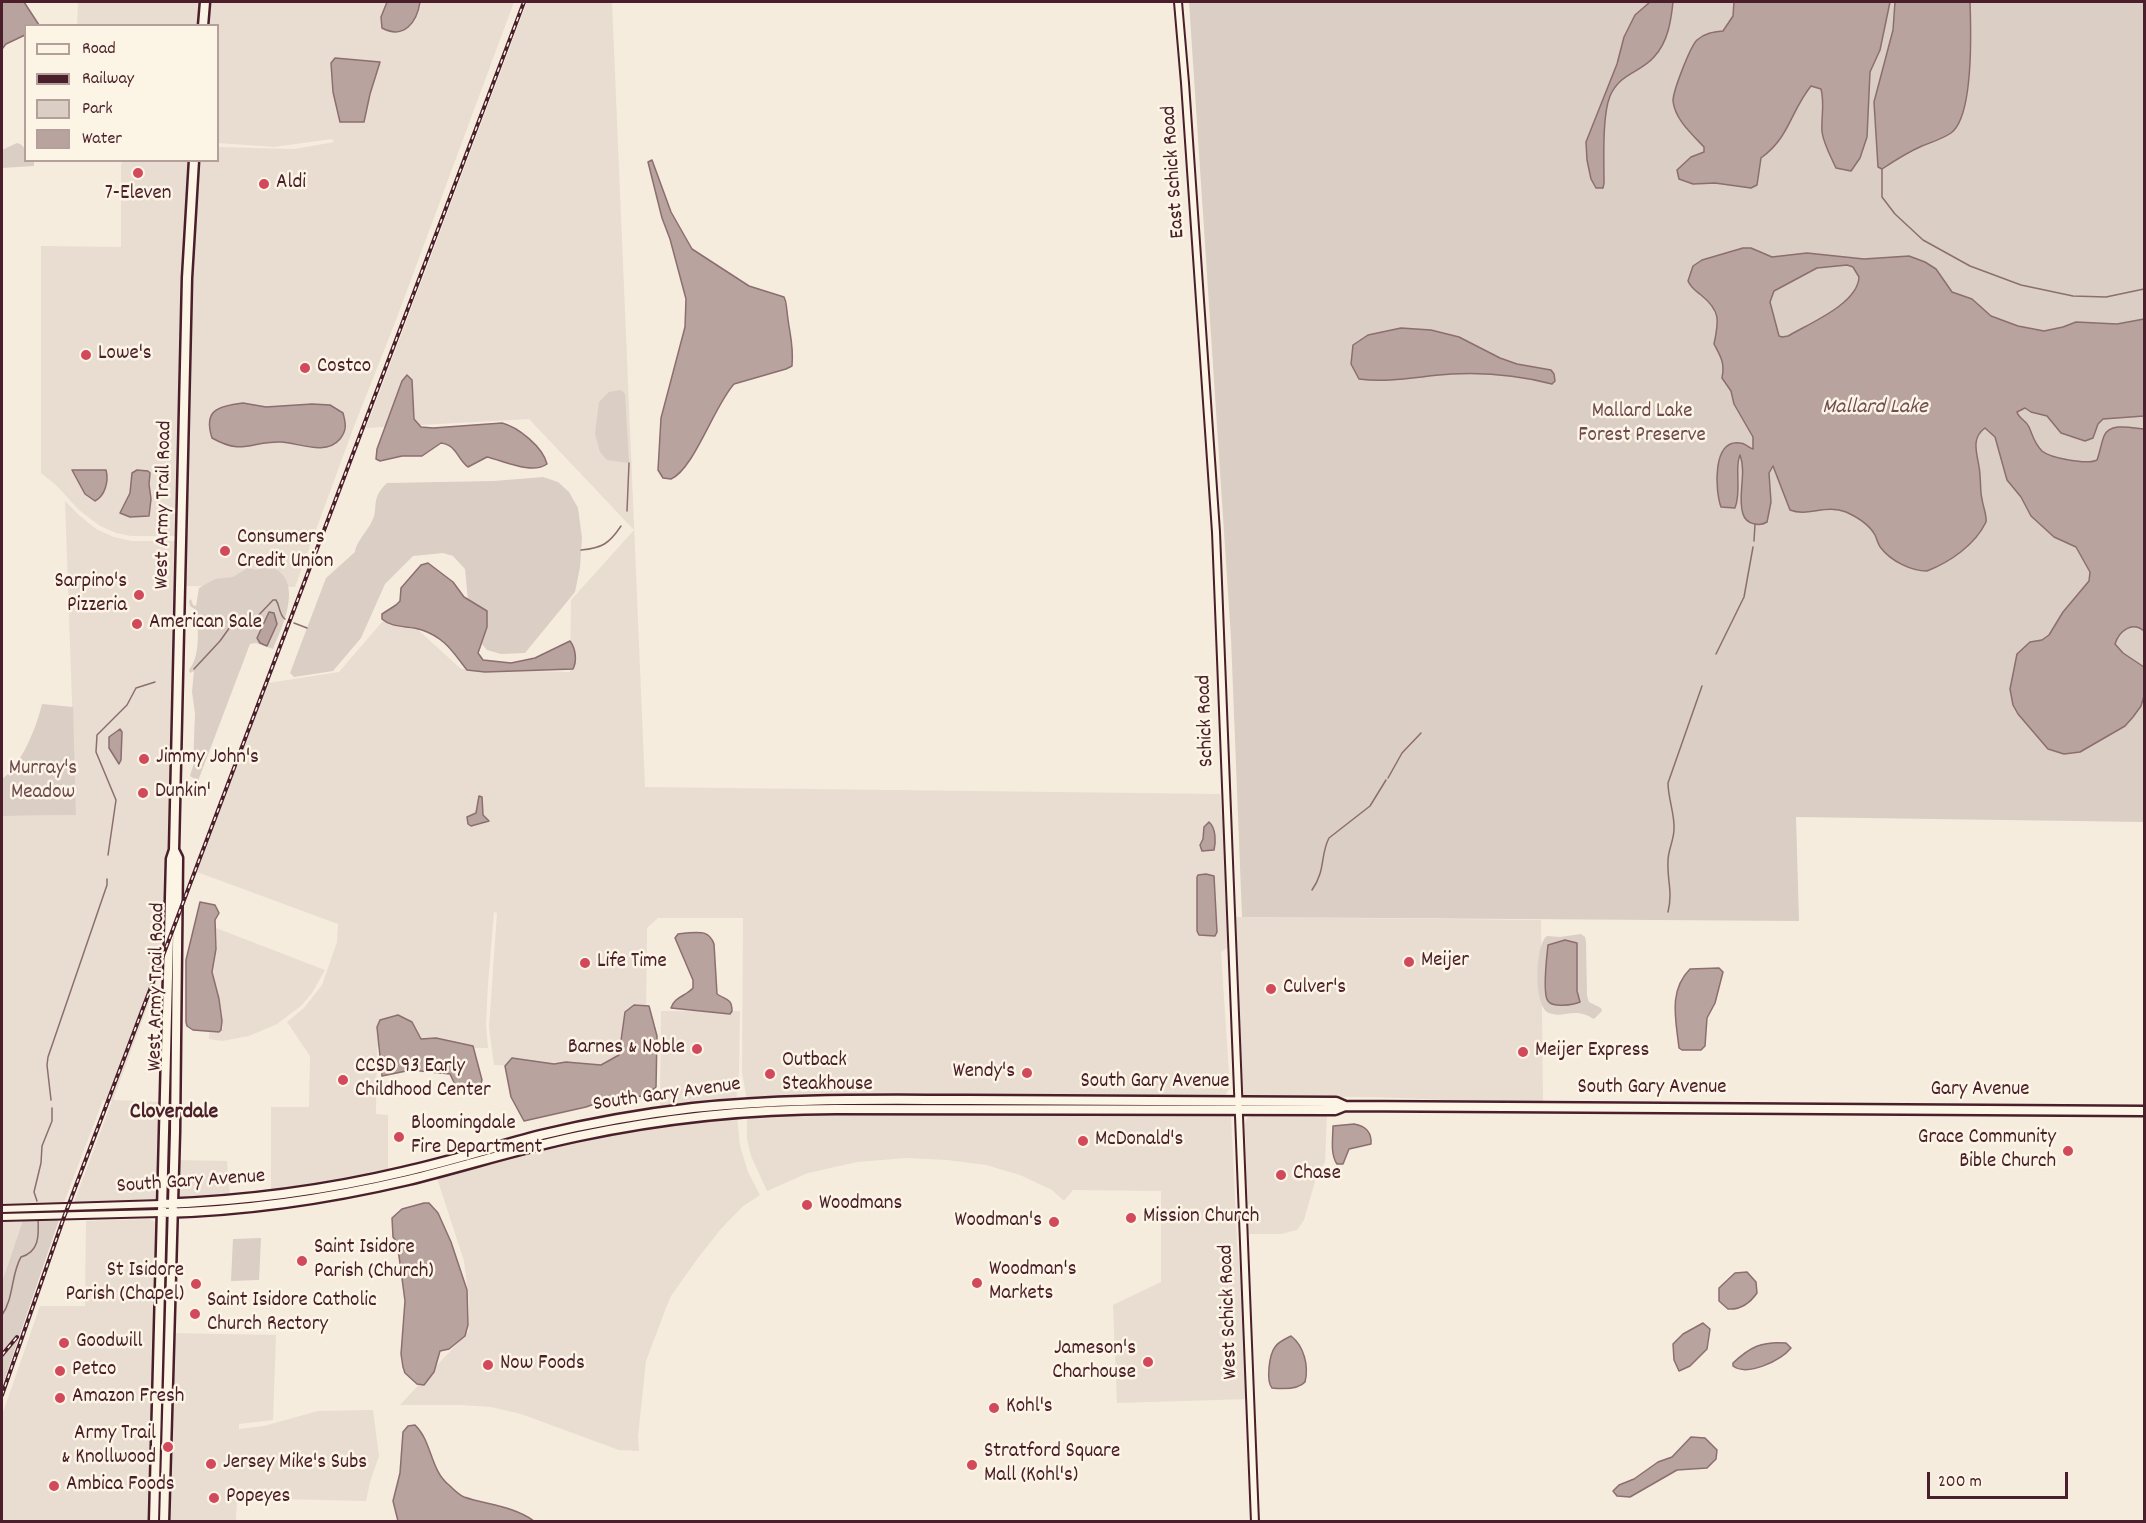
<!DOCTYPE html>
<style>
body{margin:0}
#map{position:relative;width:2146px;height:1523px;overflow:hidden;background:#f5ecde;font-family:Dekko,sans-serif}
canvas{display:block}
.frame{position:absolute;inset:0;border:3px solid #4a1f2b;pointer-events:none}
.legend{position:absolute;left:24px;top:24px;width:195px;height:138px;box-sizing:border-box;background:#fcf5e5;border:2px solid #b59f9b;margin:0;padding:8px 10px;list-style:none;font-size:18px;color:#4a1f2b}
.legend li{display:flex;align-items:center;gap:12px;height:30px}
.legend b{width:30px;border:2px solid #b59f9b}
.scale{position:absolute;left:1927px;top:1472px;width:141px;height:27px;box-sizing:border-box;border:3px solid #4a1f2b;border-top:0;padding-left:8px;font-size:18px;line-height:21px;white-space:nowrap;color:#4a1f2b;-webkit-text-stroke:4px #fcf5e5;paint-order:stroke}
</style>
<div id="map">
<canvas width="2146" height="1523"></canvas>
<div class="frame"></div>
<ul class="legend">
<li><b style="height:8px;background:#fcf5e5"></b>Road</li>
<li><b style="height:8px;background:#4a1f2b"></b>Railway</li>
<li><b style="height:16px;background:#dbcec4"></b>Park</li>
<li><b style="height:16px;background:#b8a39e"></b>Water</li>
</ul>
<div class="scale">200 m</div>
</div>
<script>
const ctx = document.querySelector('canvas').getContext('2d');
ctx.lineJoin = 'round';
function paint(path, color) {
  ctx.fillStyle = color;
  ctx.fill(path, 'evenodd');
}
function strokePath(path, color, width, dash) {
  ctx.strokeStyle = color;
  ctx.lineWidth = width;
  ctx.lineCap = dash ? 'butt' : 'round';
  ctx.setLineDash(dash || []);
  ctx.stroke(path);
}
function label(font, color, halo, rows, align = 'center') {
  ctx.font = font + ' Dekko,sans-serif';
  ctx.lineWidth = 5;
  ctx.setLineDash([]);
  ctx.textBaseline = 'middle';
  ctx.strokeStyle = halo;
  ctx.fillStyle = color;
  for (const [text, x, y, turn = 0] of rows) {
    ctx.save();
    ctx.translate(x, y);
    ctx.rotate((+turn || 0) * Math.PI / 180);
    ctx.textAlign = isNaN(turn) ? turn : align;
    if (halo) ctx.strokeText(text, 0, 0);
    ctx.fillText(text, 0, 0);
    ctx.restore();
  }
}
paint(new Path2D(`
 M78,2H200L199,25H77Z
 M211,2H514L396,320L353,429L295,587L183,586L191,251L195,161L218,160V147L295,149L334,142L332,139L274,147L218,143V26L207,25Z
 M527,2H612L645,787L1220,794L1226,860L1230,946L1221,952L1230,1088L1224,1097L1112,1098L1061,1095L1036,1098L891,1095L868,1097L747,1101L742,1072L743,918H658L647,928L646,1012L616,1072L494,1065L489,1027L497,913L494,912L488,984L486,1024L488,1048L377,1047L376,1114L388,1115V1172L271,1193V1107H309L310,1056L287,1022L304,1008L322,985L337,942L338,924L197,872L268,683L339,672L394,608L461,669L570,672L571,600L634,530L529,419L366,428Z
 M122,161H190L179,536H131L116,533L100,526L79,510L57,486L41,473V246L121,247V166Z
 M65,501L80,516L96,529L114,537L132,541H180L173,805L166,956L113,1100L161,1102L159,1201L73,1205L112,1101L103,1100L63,1205H2V816L76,815Z
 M1236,917L1541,920L1543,1104L1375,1097L1242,1096Z
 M216,928L325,970L312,993L301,1006L277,1024L249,1036L222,1041L209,1039V1032L220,1033L223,1028L213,972L217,949Z
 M661,1011H740L739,1071L736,1101L660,1109Z
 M789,1113L1231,1114L1237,1243L1245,1317L1249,1399L1117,1403L1113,1305L1161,1282V1191L1073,1190L1064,1201L1052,1190L1020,1175L986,1165L947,1160L907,1158L857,1162L808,1173L767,1191L751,1156L747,1139V1115Z
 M1256,1113H1327L1325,1162L1316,1178L1304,1220L1297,1230L1281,1234H1247L1245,1124L1247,1118Z
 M737,1117L740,1146L748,1172L760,1195L742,1207L720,1230L698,1258L671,1296L666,1308L646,1361L638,1436L639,1451L619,1450L521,1414L491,1407L461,1405H400L469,1331V1302L464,1261L437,1178L556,1144L663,1124Z
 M175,1160L227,1161L230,1196L175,1200Z
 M149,1219L155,1222L158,1230L151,1521L2,1522V1415L40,1306H85L86,1221Z
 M2,1220H23L2,1282Z
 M170,1333L276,1335L273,1420L239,1424V1429L264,1426L318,1411L373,1410L379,1456L370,1482L366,1501L237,1498L236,1521L165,1522Z`), '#e8ddd0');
paint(new Path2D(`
 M1189,2H2144V822L1796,817L1799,921L1242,917L1231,638Z
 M17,143C26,145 26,153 26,160L34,161V166L2,168V150Z
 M621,390L625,394L629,463L607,460L600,452L595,434L599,402L609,392Z
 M543,477L558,482L569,492L578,508L582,538L580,567L575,592L525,653L501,654L487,650L480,642L469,611L465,569L453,556L443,553L413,556L385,584L361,638L333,671L294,677L290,673L326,578L355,552C355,544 367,531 371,523C380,508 369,500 387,483L494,481Z
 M270,566C305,580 283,625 273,649L256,643L250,644L198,781L190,776L193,766L195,713L192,692L194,671L190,673L189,670C201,654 198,630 196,610L190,606L189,601L191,599L193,605L196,606L199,588L215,579L233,577L248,568L257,570L262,567Z
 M42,704L73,707L76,815L2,816V779C21,766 37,726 42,704Z
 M1581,934L1585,937L1586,942L1587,996L1589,1002L1601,1008L1602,1011L1594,1019C1573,1006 1565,1019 1549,1013C1533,1007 1535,944 1547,936L1560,937Z
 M23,1220H59L2,1387V1282Z
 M261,1238L259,1280L231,1281L233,1239Z`), '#dbcec4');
const water = new Path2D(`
 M2,2H24L39,25L26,26L25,35L6,44L2,49Z
 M387,2H420C417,22 404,40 382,28L381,17Z
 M1650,2H1673C1671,21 1668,42 1654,57C1640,73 1620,73 1610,96C1602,116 1604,160 1604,183L1603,188H1596L1591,179L1587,160L1586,142L1617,64L1624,37L1635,15Z
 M1734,2H1890L1880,50L1870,72L1867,137L1860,158L1851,171L1836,168C1831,157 1824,145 1822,132C1821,117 1825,104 1821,89L1811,86C1790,112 1790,137 1761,158L1757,185L1751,188L1715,183L1693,184L1679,179L1677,170L1691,157L1704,152V147C1693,135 1675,120 1673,101C1673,91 1690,47 1697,40C1705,33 1713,32 1723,31L1733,16Z
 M1895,2H1970C1971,29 1974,116 1951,133C1942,139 1932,142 1922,146C1908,152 1894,161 1882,169L1878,167L1874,102L1893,30Z
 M335,58L380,62L370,94L364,122H340L333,92L331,63Z
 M652,160L671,212L692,249L749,286L784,297C787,303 786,306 787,311C789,333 794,343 792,366L786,369L734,384C714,406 694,469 671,479L663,478L658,470L661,418L685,327L686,299L670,239L662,218L648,162Z
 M1743,248H1751L1772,257L1807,253L1864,259L1909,256L1925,262L1936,269L1952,292L1972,299L1991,316L2018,326L2044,331L2063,327L2076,322L2117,324L2144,319V416L2103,419L2098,424L2093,438L2085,441L2061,433L2047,416L2031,412L2025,408L2017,412C2019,419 2026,420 2029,427C2033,436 2034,443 2042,451C2050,458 2087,465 2097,460C2100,452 2101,444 2104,436C2110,422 2132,428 2144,429V631C2132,621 2119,631 2115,644L2123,653L2144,667V696L2141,706L2133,717L2125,726L2080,752L2064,754L2048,749L2018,714L2013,705L2010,689L2017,654L2030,642L2042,640L2049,635L2063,612L2089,581L2090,572L2076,547L2054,537L2031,516L2021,497L2007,480L1995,437L1985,428C1968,440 1980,459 1980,476C1981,484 1980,491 1982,499C1983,507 1987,515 1986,522C1975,545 1950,562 1927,571C1911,571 1891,561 1881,548C1878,545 1877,539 1875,535C1869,524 1857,517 1846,512C1826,504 1808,517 1790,510L1773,466L1769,473L1771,502L1767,522C1759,527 1746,524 1743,514C1737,497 1747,473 1740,455C1734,467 1742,491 1735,508L1721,507C1715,491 1712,438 1740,443C1745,443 1749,448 1753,449V437L1734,404L1731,391L1722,378C1725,363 1721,357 1714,344C1719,321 1721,311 1701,295C1695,290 1691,288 1688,281L1693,266L1702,260ZM1847,265L1853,267L1859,277C1858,304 1808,324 1788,336L1782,337L1779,336L1770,302L1774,291L1817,268Z
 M1401,328L1431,330L1459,337L1500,358L1517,364L1551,370L1554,374L1555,381L1552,384C1518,375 1486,372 1451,374C1420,376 1390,383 1359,379L1351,364L1353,345L1368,335Z
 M407,375L412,380L414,419L421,427L433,428L502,423C518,427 543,447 547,464C532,475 504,461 487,457L468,467C457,459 457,445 441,443L422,456H402L380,461L376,459L377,449L402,381Z
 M243,403L266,407L312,404L330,405L343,413C346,424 347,430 340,439C326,456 299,443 281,442C250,441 244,456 212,438C203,410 218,406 243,403Z
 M72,470H106C109,481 105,496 95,501L85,494Z
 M137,470L148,471L150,473L149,484L151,499L149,516L130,517L120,513L130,493L132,473Z
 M428,563L453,582L464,597L487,611V627L478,653L483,660L511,663L535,658L570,641C576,649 577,661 573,669L485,672L467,670C452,651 445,638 422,630C409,625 393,629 382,619V614L396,605L400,601L401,588L421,565Z
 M269,612L274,613L277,624L267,646L260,643L257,638Z
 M120,729L122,732L121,760L119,764L109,748V737Z
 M479,796L482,797L483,815L489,821L471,826L468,824L467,817L476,813Z
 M1209,822C1216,828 1216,842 1214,850L1202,851L1200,845L1203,839L1204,827Z
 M1206,874L1214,876L1217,932L1215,936L1199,935L1197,931V877L1198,875Z
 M200,902L215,905L219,913L215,920L216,949L212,972L219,999L222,1021L221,1030L219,1032L193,1030L187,1026L186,1022V960Z
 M686,933C699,932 709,930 714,944L717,994C726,1000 732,998 732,1011L730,1014L671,1008C674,997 686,996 693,988V980L675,938L678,934Z
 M1565,940L1577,943V991L1580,1002C1573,1005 1553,1008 1548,1001C1542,994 1547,955 1548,945Z
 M1719,968L1723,972L1715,1003L1707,1018L1705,1046L1701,1050H1682L1679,1048C1676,1020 1668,991 1690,969Z
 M634,1005L649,1006L657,1036L656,1087L645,1096L611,1098L586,1107L524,1121L511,1097L505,1066L512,1058L554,1064L566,1062L601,1065L619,1055L625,1012Z
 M398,1015L412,1022L421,1039L436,1038L473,1046L482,1080L479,1089L459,1093L450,1074L411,1070L382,1076L377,1027L380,1020Z
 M1354,1124C1365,1126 1372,1131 1371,1144L1349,1149L1343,1164H1337C1330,1154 1333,1138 1333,1126Z
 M424,1203H429L438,1213L451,1242L467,1290L468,1325L465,1336L449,1349L440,1351L434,1372L424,1385L417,1384L405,1373L403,1367L401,1354L405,1301L399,1256L396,1241L393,1237L392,1218L402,1209Z
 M1747,1272L1756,1282L1757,1293C1750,1303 1741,1310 1728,1309L1719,1301V1288L1735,1273Z
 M1703,1323L1710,1329L1707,1349L1690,1366L1679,1371L1674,1360L1673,1344L1683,1334Z
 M1291,1336C1304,1346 1309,1366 1305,1382C1298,1390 1282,1389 1272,1388C1266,1381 1269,1355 1275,1347C1278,1342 1285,1339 1291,1336Z
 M1786,1343L1791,1348C1781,1360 1748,1377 1733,1366V1363C1750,1347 1762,1341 1786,1343Z
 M415,1425C432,1441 430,1470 449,1485C453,1489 459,1495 464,1497C488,1505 513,1506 534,1521H398L393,1501L400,1473L403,1432L408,1426Z
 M1691,1437L1705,1438L1717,1450L1716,1459L1707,1468L1677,1470L1630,1497L1617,1496L1613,1491L1619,1485L1634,1479L1658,1462L1672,1457Z`);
paint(water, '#b8a39e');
strokePath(water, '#8c6e70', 1.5);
strokePath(new Path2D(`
 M1882,169V197L1895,214L1923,240L1970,266L2021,285L2073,296L2106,297L2144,289
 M627,511L629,463
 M1754,541L1755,524
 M581,550C602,548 609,544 621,526
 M294,623L307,628
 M1716,654L1744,597L1753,547
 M194,669L220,641L230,627L242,621L256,618L273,600H276C280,606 279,615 285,619
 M1388,778L1402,753L1421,733
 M108,855L116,800L96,752L97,735L127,705L136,688L155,682
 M1312,890C1326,870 1320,855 1329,838L1370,806L1386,780
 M1668,912C1673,891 1667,881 1668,861C1668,850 1674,840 1674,829C1675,815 1668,798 1668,783L1702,686
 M51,1100L47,1065L48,1057L107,885V879
 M37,1201L34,1192L41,1163L42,1146L52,1121V1108
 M2,1315C14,1298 11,1274 21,1257C39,1252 39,1236 38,1219`), '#8c6e70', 1.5);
const minor = new Path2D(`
 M1178,2L1185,83L1216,532L1255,1522
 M2,1209L161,1204
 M2,1217L161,1213`);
const major = new Path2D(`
 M203,26L205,2
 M161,1204C242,1201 323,1191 403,1172C449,1162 494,1147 541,1135C591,1123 642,1114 693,1108C784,1098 875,1100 967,1100C1090,1101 1213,1102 1336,1102L1345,1106
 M161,1213C244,1211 327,1199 408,1180C465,1166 521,1148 579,1136C664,1118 749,1109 836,1109L1335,1110L1345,1106L2144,1111
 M154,1522L171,859L174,850L187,278L194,160
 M164,1522L175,1132L178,858L174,850`);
strokePath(minor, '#4a1f2b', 10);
strokePath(major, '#4a1f2b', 13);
strokePath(minor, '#fcf5e5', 6);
strokePath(major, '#fcf5e5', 8);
const rail = new Path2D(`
 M2,1355L17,1337
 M2,1395L64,1217L524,2`);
strokePath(rail, '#4a1f2b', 4);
strokePath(rail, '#fcf5e5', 1.5, [4.5]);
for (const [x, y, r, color] of [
 [138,173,6,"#d1495b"],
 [264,184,6,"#d1495b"],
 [86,355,6,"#d1495b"],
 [305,368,6,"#d1495b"],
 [225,551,6,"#d1495b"],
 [139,595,6,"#d1495b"],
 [137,624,6,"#d1495b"],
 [144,759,6,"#d1495b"],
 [143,793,6,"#d1495b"],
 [1409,962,6,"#d1495b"],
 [585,963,6,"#d1495b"],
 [1271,989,6,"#d1495b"],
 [697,1049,6,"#d1495b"],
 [1523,1052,6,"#d1495b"],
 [1027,1073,6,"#d1495b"],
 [770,1074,6,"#d1495b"],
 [343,1080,6,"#d1495b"],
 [399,1137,6,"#d1495b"],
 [1083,1141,6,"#d1495b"],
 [2068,1151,6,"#d1495b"],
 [1281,1175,6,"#d1495b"],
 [807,1205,6,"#d1495b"],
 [1131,1218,6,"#d1495b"],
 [1054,1222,6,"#d1495b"],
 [302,1261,6,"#d1495b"],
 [977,1283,6,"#d1495b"],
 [196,1284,6,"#d1495b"],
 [195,1314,6,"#d1495b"],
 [64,1343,6,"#d1495b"],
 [1148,1362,6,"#d1495b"],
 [488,1365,6,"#d1495b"],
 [60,1371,6,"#d1495b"],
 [60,1398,6,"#d1495b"],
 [994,1408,6,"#d1495b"],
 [168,1447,6,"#d1495b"],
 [211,1464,6,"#d1495b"],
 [972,1465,6,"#d1495b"],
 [54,1486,6,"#d1495b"],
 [214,1498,6,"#d1495b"]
]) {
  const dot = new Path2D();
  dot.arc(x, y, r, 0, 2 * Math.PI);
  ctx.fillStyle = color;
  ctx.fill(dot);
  strokePath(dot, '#fcf5e5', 2);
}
label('21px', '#4a1f2b', '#fcf5e5', [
 ["East Schick Road",1175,172,-94],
 ["West Army Trail Road",165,505,-89],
 ["Schick Road",1207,721,-92],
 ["West Army Trail Road",158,987,-89],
 ["South Gary Avenue",1155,1083],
 ["South Gary Avenue",1652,1089],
 ["Gary Avenue",1980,1091],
 ["South Gary Avenue",667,1096,-8],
 ["South Gary Avenue",191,1183,-4],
 ["West Schick Road",1230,1312,-92]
]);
label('21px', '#4a1f2b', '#fcf5e5', [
 ["Aldi",276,184],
 ["7-Eleven",138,195,"center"],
 ["Lowe's",98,355],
 ["Costco",317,368],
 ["Consumers",237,539],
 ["Credit Union",237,563],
 ["Sarpino's",127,583,"right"],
 ["Pizzeria",127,607,"right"],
 ["American Sale",149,624],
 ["Jimmy John's",156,759],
 ["Dunkin'",155,793],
 ["Meijer",1421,962],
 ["Life Time",597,963],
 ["Culver's",1283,989],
 ["Barnes & Noble",685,1049,"right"],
 ["Meijer Express",1535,1052],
 ["Outback",782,1062],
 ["Steakhouse",782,1086],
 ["CCSD 93 Early",355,1068],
 ["Childhood Center",355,1092],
 ["Wendy's",1015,1073,"right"],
 ["Bloomingdale",411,1125],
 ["Fire Department",411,1149],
 ["Grace Community",2056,1139,"right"],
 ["Bible Church",2056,1163,"right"],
 ["McDonald's",1095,1141],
 ["Chase",1293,1175],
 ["Woodmans",819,1205],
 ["Mission Church",1143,1218],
 ["Woodman's",1042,1222,"right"],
 ["Saint Isidore",314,1249],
 ["Parish (Church)",314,1273],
 ["Woodman's",989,1271],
 ["Markets",989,1295],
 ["St Isidore",184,1272,"right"],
 ["Parish (Chapel)",184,1296,"right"],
 ["Saint Isidore Catholic",207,1302],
 ["Church Rectory",207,1326],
 ["Goodwill",76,1343],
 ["Jameson's",1136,1350,"right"],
 ["Charhouse",1136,1374,"right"],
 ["Now Foods",500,1365],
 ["Petco",72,1371],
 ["Amazon Fresh",72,1398],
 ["Kohl's",1006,1408],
 ["Army Trail",156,1435,"right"],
 ["& Knollwood",156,1459,"right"],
 ["Stratford Square",984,1453],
 ["Mall (Kohl's)",984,1477],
 ["Jersey Mike's Subs",223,1464],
 ["Ambica Foods",66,1486],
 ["Popeyes",226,1498]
], 'left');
label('21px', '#6e4b51', '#fcf5e5', [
 ["Mallard Lake",1642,413],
 ["Forest Preserve",1642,437],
 ["Murray's",43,770],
 ["Meadow",43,794]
]);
label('italic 22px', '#704d53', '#fcf5e5', [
 ["Mallard Lake",1875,409]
]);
label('bold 22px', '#4a1f2b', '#fcf5e5', [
 ["Cloverdale",174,1114]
]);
</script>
